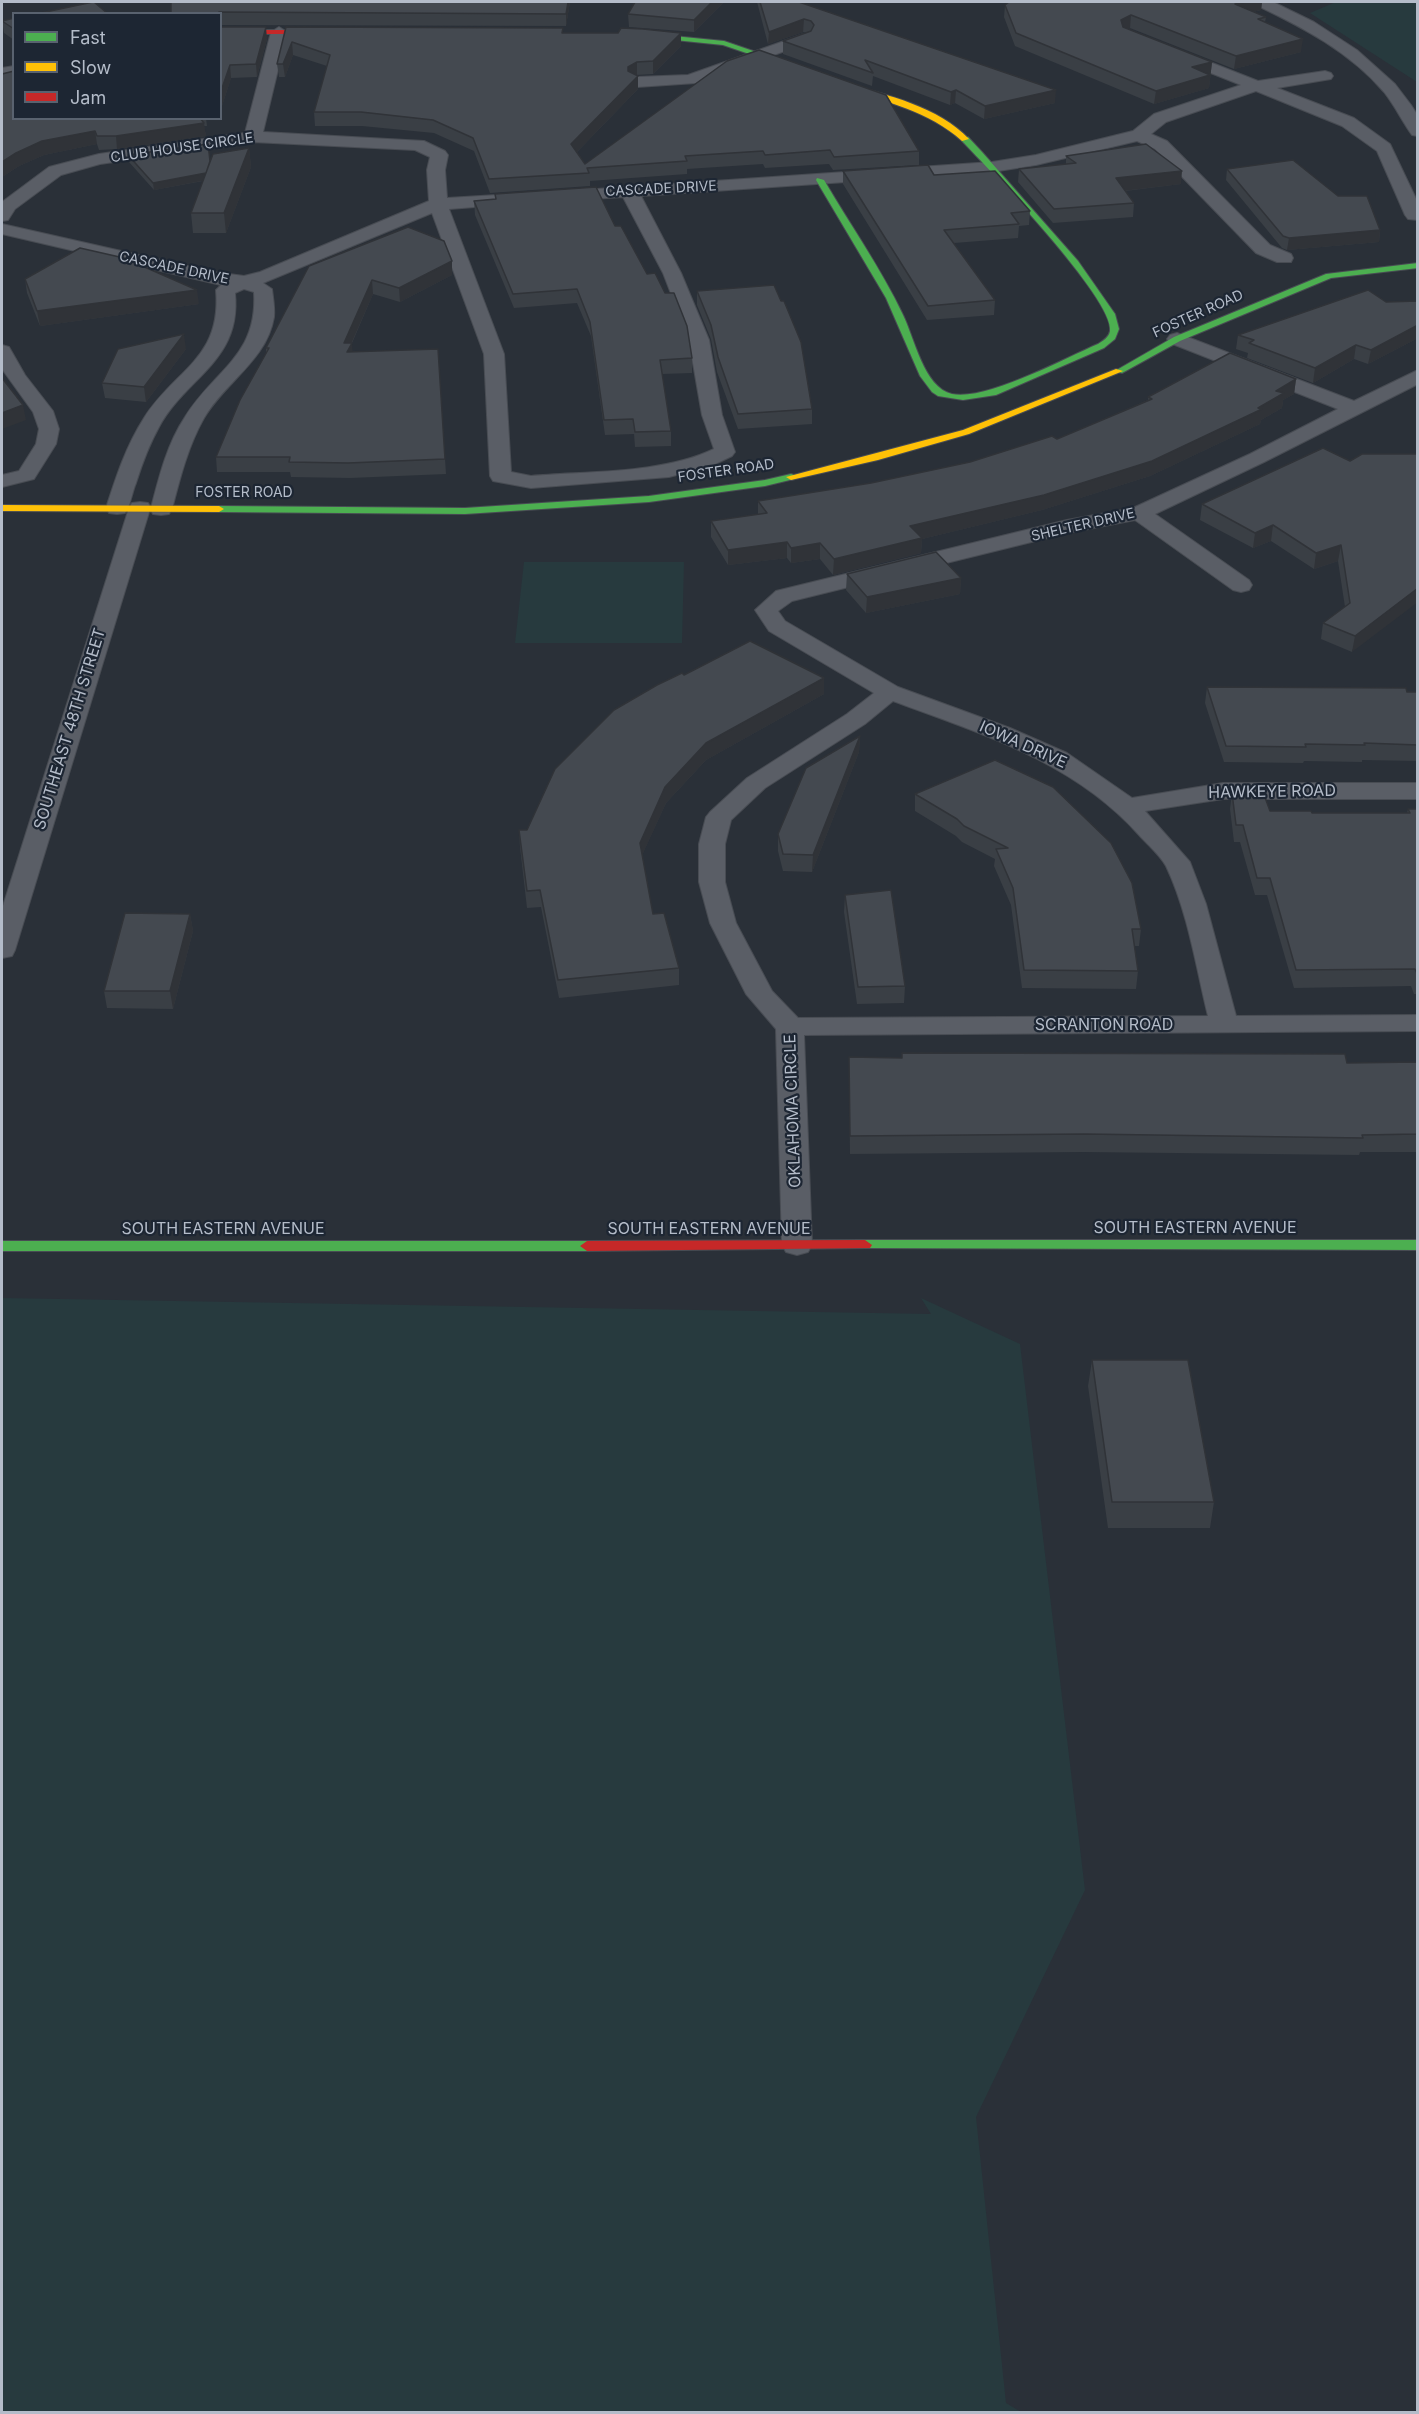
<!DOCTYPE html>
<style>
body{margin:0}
#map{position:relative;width:1419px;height:2414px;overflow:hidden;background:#2a3038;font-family:Inter,sans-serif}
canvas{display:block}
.frame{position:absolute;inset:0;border:3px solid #b4bcc9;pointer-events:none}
.legend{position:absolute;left:12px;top:12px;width:210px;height:108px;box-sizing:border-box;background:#1d2633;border:2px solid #59626f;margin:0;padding:8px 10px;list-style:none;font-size:18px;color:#b4bcc9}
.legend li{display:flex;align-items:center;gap:12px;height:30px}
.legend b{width:30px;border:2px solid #59626f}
</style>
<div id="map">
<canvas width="1419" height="2414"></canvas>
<div class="frame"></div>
<ul class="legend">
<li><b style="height:8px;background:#4caf50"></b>Fast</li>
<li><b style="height:8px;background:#ffc107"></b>Slow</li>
<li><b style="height:8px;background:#c62828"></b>Jam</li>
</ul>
</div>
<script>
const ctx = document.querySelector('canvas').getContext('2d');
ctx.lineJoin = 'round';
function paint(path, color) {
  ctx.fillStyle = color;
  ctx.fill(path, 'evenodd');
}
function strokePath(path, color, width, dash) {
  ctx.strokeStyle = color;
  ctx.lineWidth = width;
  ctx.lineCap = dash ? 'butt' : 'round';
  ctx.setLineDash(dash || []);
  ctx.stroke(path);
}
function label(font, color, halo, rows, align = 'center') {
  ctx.font = font + ' Inter,sans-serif';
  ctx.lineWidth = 4.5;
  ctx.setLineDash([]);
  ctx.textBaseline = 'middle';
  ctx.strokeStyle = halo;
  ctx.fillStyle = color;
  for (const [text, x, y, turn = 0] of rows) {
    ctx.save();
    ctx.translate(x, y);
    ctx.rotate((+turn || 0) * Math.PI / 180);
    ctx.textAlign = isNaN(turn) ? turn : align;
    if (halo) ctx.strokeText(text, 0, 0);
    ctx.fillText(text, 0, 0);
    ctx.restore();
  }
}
paint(new Path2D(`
 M1336,2H1417V82L1310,13Z
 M524,562H684L682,643H515Z
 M2,1298L931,1314L921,1298L1020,1344L1085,1890L976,2117L1006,2403L1021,2412H2Z`), '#273a3e');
const street = new Path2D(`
 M1253,2H1273L1314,22L1357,50L1395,84L1411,105L1418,116V136L1412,135C1402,121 1395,106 1384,92C1350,52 1302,27 1256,5Z
 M279,27L287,32L263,132L424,141L445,151L448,155L445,170L447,198L514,194L520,195L523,199L520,203L514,204L449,209L504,354L511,472L531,476C588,471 662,474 714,449L702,415L689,340L663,273L623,197L559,201L553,200L550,196L553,192L992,162L1036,155L1133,131L1154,114L1241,85L1168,56L1166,53L1168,50L1174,48L1258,81L1325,71L1331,73L1333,76L1331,79L1277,88L1354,118L1390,144L1418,203V220L1408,219L1405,215L1377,151L1342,126L1256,91L1166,122L1151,134L1167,141L1270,245L1291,254L1293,258L1291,262H1277L1256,253L1155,149L1137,141L1036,165L992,172L641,196L681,273L709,340L722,415L735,452L732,456L711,466L669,477L531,488L493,481L490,476L484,354L432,213L263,283L272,289C273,298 275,308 274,317C267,360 225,382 204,418C188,446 180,478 172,509L169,514L161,515L153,514L150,509L15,950L12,956L2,958V909L129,508L132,503L140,502L148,503L151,508C159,477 167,444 185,417C215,369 258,356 254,292L244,289L235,293C242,361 186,377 159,427C149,445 142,464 136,483C132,492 131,504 125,513L117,514L109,513L106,508C116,477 126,446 144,418C175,369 222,359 216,290L221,285L2,234V224L214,272L244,276L260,272L429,201L427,170L430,157L415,150L253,142L100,164L61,175L15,209L8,220L2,221V202L49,167L99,154L245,133L271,32Z
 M804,34L810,36L812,39L810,42L696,83L637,87L629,82L637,77L688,75Z
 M14,66V76L2,78V68Z
 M1177,333L1354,401L1418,370V384L1264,462L1155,514L1249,580L1252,585L1249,590L1241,592L1233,590L1135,520L1068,533L792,601L778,611L785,621L898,687L1010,728L1067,753L1132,798L1223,783H1418V799H1223L1145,811L1190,862L1206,904L1236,1016L1418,1015V1031L804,1035L812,1245L808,1252L797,1255L786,1252L782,1245L776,1029L746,994L710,923L699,882V844L706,817L710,812L747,778L847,714L874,693L769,631L755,610L776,591L1067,520L1133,508L1250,454L1338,409L1170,343L1167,339L1170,335ZM893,701C982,734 1074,762 1139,835C1148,845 1160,855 1166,866C1188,912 1196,967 1208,1016L798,1018L772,991L736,923L725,882V844L731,820L765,788L865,724Z
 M2,345L9,347L25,375L53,411L59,429L56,444L34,479L2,487V475L19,471L36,444L39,429L33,412L2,369Z`);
const fast = new Path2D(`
 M633,32L724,41L800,67L793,69L723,45L636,36L632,34Z
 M962,137H968L982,152L1078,261L1115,314L1119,329L1115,339L1104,348L996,395L963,400L938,396L932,392L920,376L886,298L816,180L817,178L824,180C850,225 881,268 903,315C914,337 924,388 952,394C986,401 1063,359 1098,344C1103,341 1109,337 1110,331C1115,300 988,168 962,141Z
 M1418,263V268L1331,278L1180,341L1122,373L1115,371L1174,337L1326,274Z
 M791,474L794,475V479L765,486L649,502L465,514L219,512L214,509L219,506L465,508L649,496L765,480Z
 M865,1240H1418V1250L860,1248L858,1245Z
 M2,1241H587L594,1246L587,1251H2Z`);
const slow = new Path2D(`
 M847,84C888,95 939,107 969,139L962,141C929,111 886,102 844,88L843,86Z
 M1116,369L1123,371L969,434L878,460L791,480L786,477L963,430Z
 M2,505L219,506L224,509L219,512L2,511Z`);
const jam = new Path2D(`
 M220,30H330L334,32L330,34H220Z
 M865,1240L872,1245L870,1248L587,1251L580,1246L587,1241Z`);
strokePath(street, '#484c53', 2);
strokePath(fast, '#484c53', 2);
strokePath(slow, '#484c53', 2);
strokePath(jam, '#484c53', 2);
paint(street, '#5a5e66');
paint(fast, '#4caf50');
paint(slow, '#ffc107');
paint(jam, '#c62828');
paint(new Path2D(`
 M171,2H570L566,26L220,25V14H171Z
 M724,2L694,32L629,27L628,14Z
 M757,2H799L1055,103L984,119L955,103L950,105L873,76L872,86L783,54V41L807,33L803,32L768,44Z
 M1009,2H1262L1261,10L1253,12L1266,17L1265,22L1301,52L1234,69L1130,28L1128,29L1212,62L1209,88L1154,104L1015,46L1004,17L1005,5Z
 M14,18V40L4,33L2,21Z
 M220,27L267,39L257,77L231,78L221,109H220Z
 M286,27L563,28V33H681V46L653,74L636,75L638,76V89L577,152L585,164L727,61L919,151V165L833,170L829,164L765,168L763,164L687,169V174L590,181V186L490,193L474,151L434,133L362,126H315L314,112L327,66L293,55L285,77H279L277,64Z
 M2,74L14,118H206L207,126H204L206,136L117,149L99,150L97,144L44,155L19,166L2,177Z
 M249,148L251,167L226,233H193L191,213L203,181L154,190L129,162L128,155L210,161Z
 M1066,156L1181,184L1125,191L1134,203L1133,217L1053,223L1018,182L1019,169L1066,164Z
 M1227,169L1380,230L1379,242L1287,250L1282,248L1226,180Z
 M843,171L934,175L1030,211L1029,225L1019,226L1018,238L954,243L995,300L994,315L927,320L843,184Z
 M495,194L615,226L692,358V373L662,374L671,431V446L635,447L634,434L605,435L591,336L577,303L514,308L475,215L474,201L495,199Z
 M309,266L452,275L400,302L373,294L352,343V352L438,349L446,474L350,478L291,477L290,472H217L216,457L266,353V348Z
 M25,279L199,304L40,326L27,293Z
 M697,291L781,301L812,409V424L738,429L717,372L711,339L697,305Z
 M1418,301V338L1368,364L1354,359L1313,383L1247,358L1248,353L1236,349L1238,335L1386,302Z
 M186,349L146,402L105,398L102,383Z
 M1296,379L1294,394L1283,400L1282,408L1261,420L1260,424L1150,476L1042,510L922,539L921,553L833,575L820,559L791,563L787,558L728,565L711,537V521L758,514V501L871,483L970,462L1057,439L1148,400V397Z
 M1418,454L1352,652L1321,639L1323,623L1345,607L1338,561L1314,569L1271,541L1253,548L1200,520L1202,504L1350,461Z
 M847,574L961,578L960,594L866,613L846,590Z
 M684,675L824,694L706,760L666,803L642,855L653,914L679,968V985L559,998L541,907L527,908L520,847L519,830H527Z
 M1207,687L1418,692V761L1362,760V762L1304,761L1303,763L1224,762L1205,703Z
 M860,736L859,752L812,872L783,871L778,851V834Z
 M995,760L1141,929L1139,946H1134L1138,971L1136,989L1022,988L1011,905L994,866L995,859L962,842L956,836L915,811V794Z
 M1232,793L1270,811L1312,813H1407L1408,809H1418V994H1414L1411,986L1294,988L1267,895H1255L1240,842H1234L1230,809Z
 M845,895L905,986L904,1003L857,1004L844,912Z
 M190,914L193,931L173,1009L107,1008L104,991Z
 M902,1053L1347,1063L1418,1062V1152H1360L1359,1155L1083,1152L850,1154L849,1074V1057L902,1058Z
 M1092,1360L1214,1502L1210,1528H1108L1088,1386Z`), '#3a3f45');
paint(new Path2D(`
 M568,2H570L566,26V14Z
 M712,2H724L694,32V20Z
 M1245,2H1262L1261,10L1234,16L1235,4Z
 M1283,2H1295L1283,4Z
 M1131,15L1130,28L1120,33L1121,20Z
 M804,19L803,32L768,44L769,32Z
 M266,27L267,39L257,77L256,64Z
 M681,33V46L653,74V61Z
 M1303,39L1301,52L1234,69L1236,56Z
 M292,42L293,55L285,77L283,64Z
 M637,62V75L628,80V67Z
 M1212,62L1209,88L1154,104L1156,91L1192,67Z
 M230,65L231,78L221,109L220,94Z
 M638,76V89L572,157L571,144Z
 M956,90L955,103L950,105L951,92Z
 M1056,90L1055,103L984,119L985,106Z
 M204,123L206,136L117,149L116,136Z
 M95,131L97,144L44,155L19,166L2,177V162L16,153L42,141Z
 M249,148L251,167L226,233L224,213Z
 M1182,171L1181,184L1114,192L1116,178Z
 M211,172L212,179L154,190L153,183Z
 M1380,230L1379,242L1287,250L1289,238Z
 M452,261V275L400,302L399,288Z
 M372,280L373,294L351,344L352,343L353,358L349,366L344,343Z
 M197,290L199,304L40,326L37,311Z
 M1418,325V338L1368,364L1371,350Z
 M184,334L186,349L146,402L144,387Z
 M1356,345L1354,359L1313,383L1315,368Z
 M1296,379L1294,394L1283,400L1282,408L1261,420L1260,424L1150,476L1042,510L922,539L921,553L833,575L834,559L910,526L1258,408L1276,391Z
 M23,405L26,420L2,429V413Z
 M1273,525L1271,541L1253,548L1255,533Z
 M787,542V558L728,565V550Z
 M820,543V559L791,563V548Z
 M1341,545L1338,561L1314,569L1316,553Z
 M961,578L960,594L866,613L867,597Z
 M1418,588V602L1352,652L1355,636Z
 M824,678V694L706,760L666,803L640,860V843L665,787L706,743Z
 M860,736L859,752L812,872L813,855Z
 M190,914L193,931L173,1009L170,991Z`), '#303338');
const building = new Path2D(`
 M93,2H94L108,14H36Z
 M171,2H568L566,14L219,12L217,14H171Z
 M635,2H712L694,20L628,14Z
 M760,2H799L1056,90L985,106L956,90L951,92L865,60L873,73L783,41L811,31L814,25L811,21L804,19L769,32Z
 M1009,2H1245L1235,4L1266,17L1258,19L1303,39L1236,56L1131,15L1121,20L1123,27L1212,62L1192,67L1210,75L1156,91L1016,33L1005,5Z
 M14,18V29L2,21Z
 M220,27H266L256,64L230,65L220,94Z
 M286,27L563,28L562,33H618L621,28L643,29L681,33L653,61L637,62L628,67V71L638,76L571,144L585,164L727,61L759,50L886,95L919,151L834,157L830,150L765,155L763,151L685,156L687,161L587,168L589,173L489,179L473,138L433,120L361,112H314L330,55L292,42L283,64H277Z
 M14,71V118H200L204,123L116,136H97L95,131L42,141L16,153L2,162V74Z
 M208,144L210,161L206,173L153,183L128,155Z
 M1146,144L1182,171L1116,178L1134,203L1054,209L1019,169L1076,163L1066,156Z
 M249,148L224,213H191L213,154Z
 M1293,160L1338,196H1367L1380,230L1289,238L1283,236L1227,169Z
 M928,165L934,175L995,171L1030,211L1011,213L1019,224L944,230L995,300L928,306L843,171Z
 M596,187L615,226H621L647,274L655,273L665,293H674L687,326L692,358L660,360L671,431L635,432L633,419L604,420L590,322L577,289L513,294L474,201L496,199L495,194Z
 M408,227L444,241L452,261L399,288L372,280L344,343H352L347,352L438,349L445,459L348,463L289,462L290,457H216L240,400L269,348H266L309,266Z
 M80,248L124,258L197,290L37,311L25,279Z
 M774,285L781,301H784L801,342L812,409L738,414L718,357L711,325L697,291Z
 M1368,290L1386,302L1418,301V325L1371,350L1356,345L1315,368L1249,343L1254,340L1238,335Z
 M184,334L144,387L102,383L118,349Z
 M1230,353L1296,379L1276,391L1284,393L1258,408L1262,409L1152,461L1044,495L910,526L922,538L834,559L820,543L791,548L787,542L728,550L711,521L767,513L758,501L871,483L970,462L1052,436L1057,439L1152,399L1148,397Z
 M2,378L23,405L2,413Z
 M1323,448L1350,461L1362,454H1418V588L1355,636L1323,623L1350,603L1341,545L1316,553L1273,525L1255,533L1202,504Z
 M936,552L961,578L867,597L847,574Z
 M750,641L824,678L706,743L665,787L640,843L653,914L664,913L679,968L558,980L540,890L527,891L519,830H527L555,769L614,710L657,685L682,673L684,675Z
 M1207,687L1406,688L1407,692H1418V745L1364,743L1365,745L1305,744L1306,747L1226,746Z
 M860,736L813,855L783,854L778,834L806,768Z
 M995,760L1053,787L1111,843L1132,883L1141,929H1132L1138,971L1024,970L1013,888L996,849L1008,848L964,826L957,819L915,794Z
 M1263,792L1270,811H1311L1312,813H1410L1408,809H1418V976L1415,969L1296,970L1270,878H1257L1243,825H1236L1232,793Z
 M891,890L905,986L858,987L845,895Z
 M125,913L190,914L170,991H104Z
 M902,1053L1345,1054L1347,1063L1418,1062V1134L1362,1135L1363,1138L1085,1134L850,1136L849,1057L902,1058Z
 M1092,1360H1188L1214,1502H1112Z`);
paint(building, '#444950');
strokePath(building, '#303338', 1.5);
label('14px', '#b4bcc9', '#1d2633', [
 ["CLUB HOUSE CIRCLE",182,148,-8],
 ["CASCADE DRIVE",661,189,-3],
 ["CASCADE DRIVE",174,268,12],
 ["FOSTER ROAD",1198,314,-24],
 ["FOSTER ROAD",726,471,-8],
 ["FOSTER ROAD",244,493],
 ["SHELTER DRIVE",1083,525,-13]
]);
label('16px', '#b4bcc9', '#1d2633', [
 ["SOUTHEAST 48TH STREET",70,729,-73],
 ["IOWA DRIVE",1023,745,24],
 ["HAWKEYE ROAD",1272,792,-1],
 ["SCRANTON ROAD",1104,1025],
 ["OKLAHOMA CIRCLE",793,1111,-92],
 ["SOUTH EASTERN AVENUE",1195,1228],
 ["SOUTH EASTERN AVENUE",223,1229],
 ["SOUTH EASTERN AVENUE",709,1229]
]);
</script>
